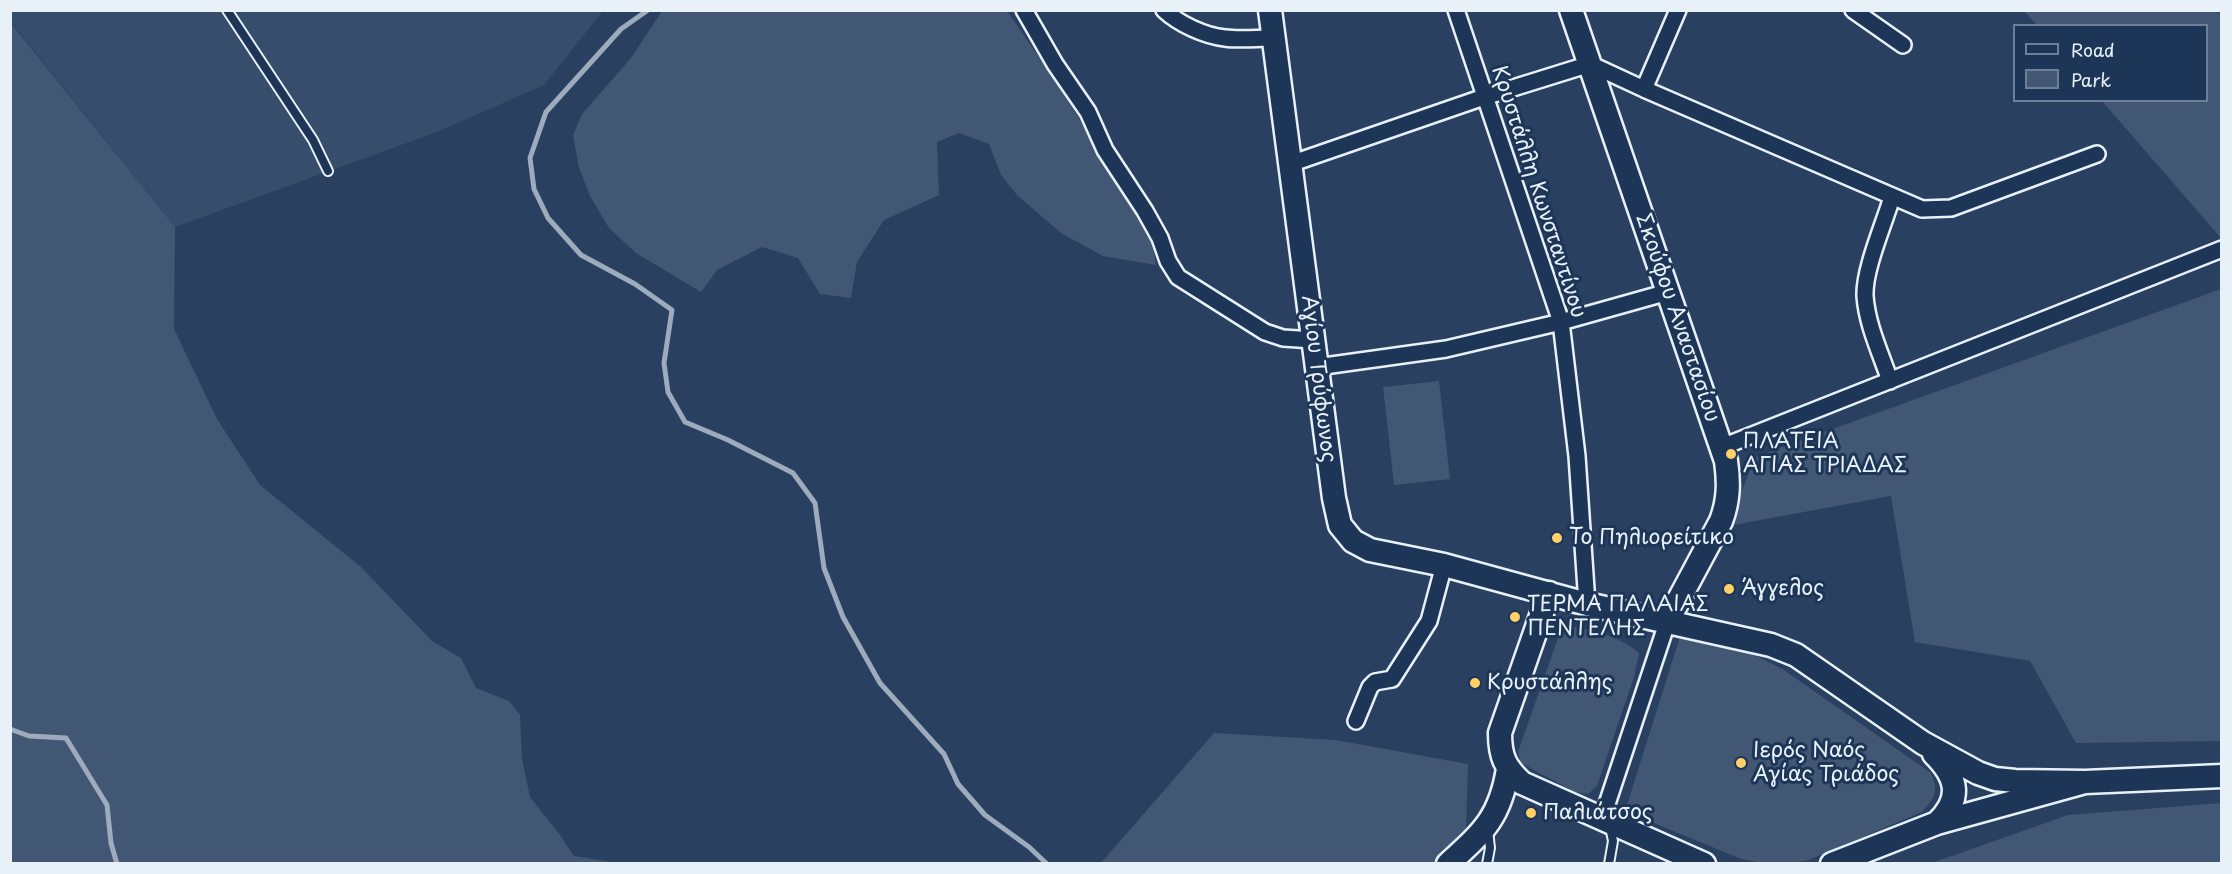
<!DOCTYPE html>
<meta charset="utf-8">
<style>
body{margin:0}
#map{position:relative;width:2232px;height:874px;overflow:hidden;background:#294061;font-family:"Playpen Sans",sans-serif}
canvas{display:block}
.frame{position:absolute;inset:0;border:12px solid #e8f1f8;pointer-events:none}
.legend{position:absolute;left:2013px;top:24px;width:195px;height:78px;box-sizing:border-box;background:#1d3557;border:2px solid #6e8097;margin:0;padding:8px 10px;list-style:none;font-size:18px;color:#e8f1f8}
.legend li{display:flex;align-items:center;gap:12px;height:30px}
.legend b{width:30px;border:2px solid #6e8097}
</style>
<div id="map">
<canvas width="2232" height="874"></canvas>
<div class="frame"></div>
<ul class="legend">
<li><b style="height:8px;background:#1d3557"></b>Road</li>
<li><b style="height:16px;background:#415774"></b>Park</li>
</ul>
</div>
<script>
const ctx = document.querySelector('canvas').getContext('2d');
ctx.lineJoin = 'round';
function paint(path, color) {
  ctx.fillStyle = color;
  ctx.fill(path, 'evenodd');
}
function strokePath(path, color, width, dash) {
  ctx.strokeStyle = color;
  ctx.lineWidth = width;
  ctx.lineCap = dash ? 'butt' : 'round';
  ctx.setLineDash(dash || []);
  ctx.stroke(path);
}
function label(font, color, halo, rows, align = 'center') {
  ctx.font = font + ' "Playpen Sans",sans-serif';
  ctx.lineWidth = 6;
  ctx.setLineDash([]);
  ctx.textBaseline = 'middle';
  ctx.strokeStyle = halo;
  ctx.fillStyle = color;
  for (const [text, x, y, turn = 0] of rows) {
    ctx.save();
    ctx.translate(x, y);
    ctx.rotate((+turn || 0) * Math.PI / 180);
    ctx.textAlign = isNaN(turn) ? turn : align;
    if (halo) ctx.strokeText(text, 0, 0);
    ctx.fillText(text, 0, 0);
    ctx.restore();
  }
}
paint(new Path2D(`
 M11,10L603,11L544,85L437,132L175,227L11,22Z`), '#364d6b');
paint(new Path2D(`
 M662,11H1007L1057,83L1151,236L1156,265L1103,256L1061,233L1017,195L1001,175L989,144L959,133L937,142L939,195L884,220L857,262L851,298L820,294L798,258L762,247L717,270L701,292L636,253L609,228L590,196L579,168L573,135L582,114L631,58Z
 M2215,11L2222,16L2221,238L2102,101L2206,100V26L2037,25L2024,11Z
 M10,22L175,227L174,329L217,419L260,485L361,567L432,641L461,658L476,688L509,701L520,715L522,759L530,797L560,835L574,856L617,863H11Z
 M2221,289V741L2076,743L2030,661L1915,642L1891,496L1728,526L1755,457Z
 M1439,381L1450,479L1394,485L1383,387Z
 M1566,626C1590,628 1621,637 1639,653L1634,677L1597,786L1588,794L1575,792L1521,763L1518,752L1559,635Z
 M1680,637L1751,653L1784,670L1931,773C1939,793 1935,797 1922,812L1806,861L1768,864L1741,859L1625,811Z
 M1214,733L1336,740L1468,764L1465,863L1100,864Z
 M2221,803V863H1932L2068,815Z`), '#415774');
strokePath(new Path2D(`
 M648,10L621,29L546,112L530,158L534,189L548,218L581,255L635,284L672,310L664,363L668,392L685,422L728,440L793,473L815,503L824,568L843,617L880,683L944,754L958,784L985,815L1029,847L1047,864
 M10,729L29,736L66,738L107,805L111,843L117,864`), '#9dabbd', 5);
const lane = new Path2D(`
 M227,10L313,140L328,171
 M1487,864L1490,848L1488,830
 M1609,864L1613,841L1610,827`);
const street = new Path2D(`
 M1024,10L1055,64L1088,112L1105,150L1145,211L1160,238L1168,261L1178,277L1265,332L1283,338L1313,340
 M1164,10C1179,24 1205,36 1225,38C1240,40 1257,38 1273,38
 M1456,10L1561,322L1577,456L1587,604
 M1853,10L1903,45
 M1644,89L1678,10
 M1290,164L1484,97L1590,64L1644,89L1922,209L1951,208L2097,154
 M1317,367L1446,349L1561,322L1668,292
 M1890,381C1881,354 1867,325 1865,296C1864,269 1884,224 1892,197
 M1722,447L2222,249
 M1356,721L1370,687L1375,682L1392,679L1429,621L1444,565
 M1602,819L1668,620`);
const secondary = new Path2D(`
 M1270,10L1334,498L1340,525L1353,541L1370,550L1444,565L1587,604L1771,645L1796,655L1923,743L1978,773L1995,779L2015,781L2085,782
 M1571,10L1726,461C1729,482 1729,500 1721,521L1668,620
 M1549,593L1500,733C1500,757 1505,767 1522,783L1704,864
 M1937,823L2085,782L2222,776
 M1448,864C1483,832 1500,818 1508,769
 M1832,864L1937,823C1962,799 1958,778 1934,754`);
strokePath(lane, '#e8f1f8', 12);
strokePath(street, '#e8f1f8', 20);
strokePath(secondary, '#e8f1f8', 27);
strokePath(lane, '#1d3557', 8);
strokePath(street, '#1d3557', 15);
strokePath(secondary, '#1d3557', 22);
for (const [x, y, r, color] of [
 [1731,454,6,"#ffd166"],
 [1557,538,6,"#ffd166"],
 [1729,589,6,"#ffd166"],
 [1515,617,6,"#ffd166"],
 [1475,683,6,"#ffd166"],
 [1741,763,6,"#ffd166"],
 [1531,813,6,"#ffd166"]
]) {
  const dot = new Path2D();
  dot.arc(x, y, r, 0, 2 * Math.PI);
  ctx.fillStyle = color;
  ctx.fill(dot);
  strokePath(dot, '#1d3557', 2);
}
label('21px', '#e8f1f8', '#1d3557', [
 ["Κρυστάλλη Κωνσταντίνου",1538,192,72],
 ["Σκούφου Αναστασίου",1677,318,71],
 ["Αγίου Τρύφωνος",1318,379,83]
]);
label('21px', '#e8f1f8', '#1d3557', [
 ["ΠΛΑΤΕΙΑ",1743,442],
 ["ΑΓΙΑΣ ΤΡΙΑΔΑΣ",1743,466],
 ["Το Πηλιορείτικο",1569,538],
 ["Άγγελος",1741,589],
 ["ΤΕΡΜΑ ΠΑΛΑΙΑΣ",1527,605],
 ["ΠΕΝΤΕΛΗΣ",1527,629],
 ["Κρυστάλλης",1487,683],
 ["Ιερός Ναός",1753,751],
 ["Αγίας Τριάδος",1753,775],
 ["Παλιάτσος",1543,813]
], 'left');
</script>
